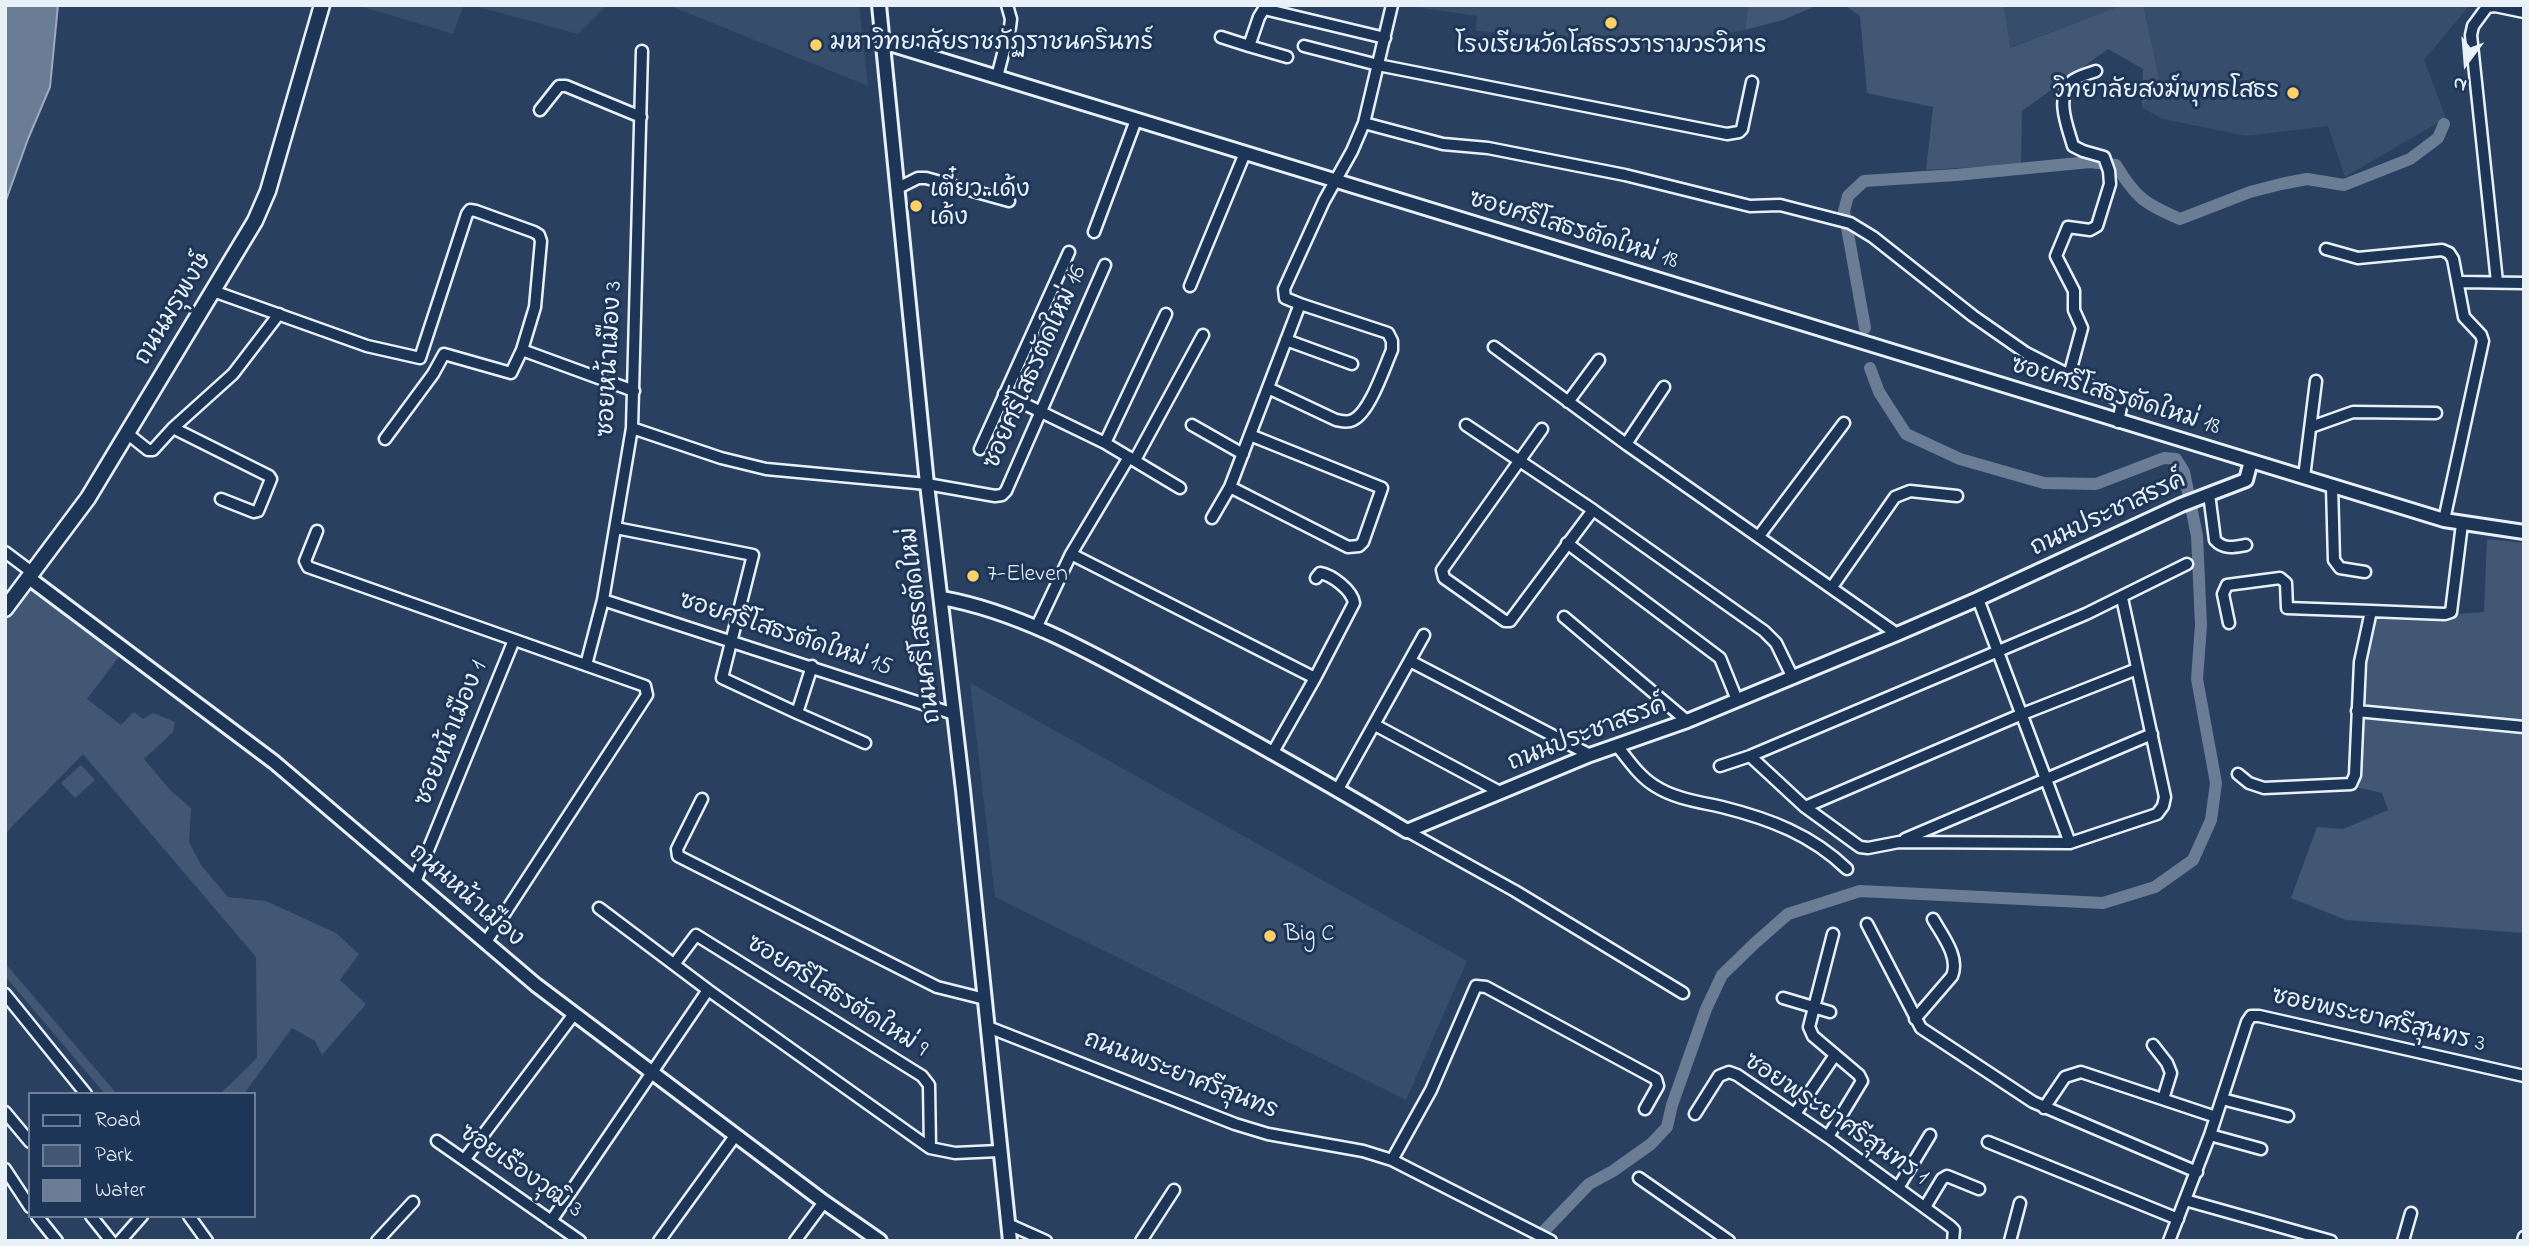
<!DOCTYPE html>
<meta charset="utf-8">
<style>
body{margin:0}
#map{position:relative;width:2529px;height:1246px;overflow:hidden;background:#294061;font-family:"Indie Flower",sans-serif}
canvas{display:block}
.frame{position:absolute;inset:0;border:7px solid #e8f1f8;pointer-events:none}
.legend{position:absolute;left:28px;top:1092px;width:228px;height:126px;box-sizing:border-box;background:#1d3557;border:2px solid #6e8097;margin:0;padding:9px 12px;list-style:none;font-size:21px;color:#e8f1f8}
.legend li{display:flex;align-items:center;gap:14px;height:35px}
.legend b{width:35px;border:2px solid #6e8097}
.north{position:absolute;left:2431px;top:28px;width:70px;height:70px;-webkit-text-stroke:5px #1d3557;paint-order:stroke;rotate:196deg;font-size:19px;font-weight:700;line-height:28px;text-align:center;color:#e8f1f8}
.north::after{content:'';display:block;margin:auto;width:24px;height:32px;background:#e8f1f8;clip-path:polygon(50% 0,100% 100%,50% 72%,0 100%)}
</style>
<div id="map">
<canvas width="2529" height="1246"></canvas>
<div class="frame"></div>
<ul class="legend">
<li><b style="height:9px;background:#1d3557"></b>Road</li>
<li><b style="height:19px;background:#415774"></b>Park</li>
<li><b style="height:19px;background:#6b7c95"></b>Water</li>
</ul>
<div class="north">N</div>
</div>
<script>
const ctx = document.querySelector('canvas').getContext('2d');
ctx.lineJoin = 'round';
function paint(path, color) {
  ctx.fillStyle = color;
  ctx.fill(path, 'evenodd');
}
function strokePath(path, color, width, dash) {
  ctx.strokeStyle = color;
  ctx.lineWidth = width;
  ctx.lineCap = dash ? 'butt' : 'round';
  ctx.setLineDash(dash || []);
  ctx.stroke(path);
}
function label(font, color, halo, rows, align = 'center') {
  ctx.font = font + ' "Indie Flower","Playpen Sans Thai",sans-serif';
  ctx.lineWidth = 6;
  ctx.setLineDash([]);
  ctx.textBaseline = 'middle';
  ctx.strokeStyle = halo;
  ctx.fillStyle = color;
  for (const [text, x, y, turn = 0] of rows) {
    ctx.save();
    ctx.translate(x, y);
    ctx.rotate((+turn || 0) * Math.PI / 180);
    ctx.textAlign = isNaN(turn) ? turn : align;
    if (halo) ctx.strokeText(text, 0, 0);
    ctx.fillText(text, 0, 0);
    ctx.restore();
  }
}
paint(new Path2D(`
 M356,5H464L453,34Z
 M471,5H607L578,34Z
 M668,5H859L868,86Z
 M1402,5H1748L1745,30L1671,45L1642,48L1590,38L1476,31L1477,16Z
 M2004,5H2122L2009,48Z
 M2143,5H2470L2424,60L2446,118L2345,177L2328,126L2246,136L2163,119L2142,108L2159,78Z
 M970,683L1467,961L1406,1100L995,897Z`), '#364d6b');
paint(new Path2D(`
 M1748,5H1818L1783,20L1745,30Z
 M1844,5H2004L2010,48L2122,5H2143L2159,78L2142,108L2143,69L2108,49L2022,111L2021,164L1926,170L1933,107L1867,93L1860,16Z
 M2487,539L2524,543V724L2418,712L2370,709L2361,706C2362,679 2361,636 2376,614L2431,616L2484,612Z
 M31,582L124,650L87,699L121,725L134,712L143,719L153,713L175,722L173,732L144,759L171,791L191,808L189,842L201,865L228,897L266,901L336,933L359,954L340,980L366,1004L322,1055L315,1041L292,1028L244,1094H220L257,1058L256,957L83,754L5,834V611Z
 M2362,716L2524,731V933L2346,920L2291,898L2317,827L2343,829L2388,810L2382,793L2355,787Z
 M81,765L95,780L75,798L61,783Z
 M5,963L117,1094H105L5,976Z`), '#415774');
const water = new Path2D(`
 M5,5H58L50,87L28,139L5,203Z`);
paint(water, '#6b7c95');
strokePath(water, '#9dabbd', 2);
strokePath(new Path2D(`
 M1865,328L1844,211L1848,196L1864,181L1956,175L2090,162L2116,165C2136,198 2145,204 2180,219L2250,192L2281,184L2307,179L2344,185L2410,159L2438,138L2444,124
 M1542,1241L1545,1230L1589,1184L1613,1171L1651,1144L1667,1127L1672,1105L1706,1009L1722,975L1755,943L1788,914L1860,891L2103,903L2155,887L2193,860L2211,820L2216,783L2197,679L2201,625L2197,536L2184,472L2176,459L2164,458L2096,484L2044,483L1960,459L1906,434L1879,392L1870,368`), '#6b7c95', 12);
const minor = new Path2D(`
 M1221,37L1249,46
 M1304,46L1378,65L1727,134L1739,132L1742,129L1752,82
 M1287,57L1249,46L1259,17L1264,9L1385,38
 M997,77L1010,27L1011,19L1007,5
 M540,110L559,86H566L641,117
 M1364,123L1443,144L1488,148L1625,175L1750,206L1780,205L1850,223L1873,237L1973,316L2026,353L2122,402L2118,422
 M898,188L918,178H926L1009,201
 M1094,232L1136,120
 M2326,249L2358,258L2442,250L2449,253L2453,259L2464,317L2481,335L2483,341L2444,520
 M2462,282L2524,283
 M2497,282L2471,35L2473,26L2487,7L2495,6L2524,12
 M1190,286L1245,153
 M213,291L367,346L420,358L467,214L470,210L476,211L534,232L539,235L541,241L535,307L522,350
 M1286,340L1352,364
 M1494,347L1626,444L1897,634
 M2069,376L2082,328L2074,310V291L2056,256L2068,227L2090,230L2097,226L2110,184L2109,171L2104,157L2083,151L2073,146C2068,128 2055,98 2071,82C2077,76 2088,74 2096,71
 M1268,388L1336,420C1342,421 1347,423 1353,420C1370,412 1384,368 1392,350V341L1388,333L1300,304
 M1004,394L1105,443L1180,488
 M1568,402L1599,360
 M1192,425L1243,454
 M1466,425L1593,510L1764,631L1776,643L1793,678
 M2311,427L2353,412L2436,413
 M173,428L233,374L279,314
 M632,428L721,458L766,469L927,484L995,496L1002,495L1006,491L1105,265
 M1542,429L1442,570L1444,578L1505,621H1510L1593,510
 M128,434L148,450H153L173,428L269,476L271,479L258,511L254,512L221,499
 M385,439L433,374L444,354L511,373L522,350L634,391
 M1105,443L1166,314
 M1626,444L1664,387
 M980,449L1069,252
 M1135,460L1203,335
 M2304,477L2316,381
 M2332,486L2334,560L2340,568L2365,572
 M1230,487L1348,547L1359,546L1363,542L1382,488L1250,435
 M2209,494L2215,540C2224,550 2234,547 2246,545
 M1212,518L1230,487L1300,304L1285,298L1284,289L1324,201L1352,151L1364,123L1392,5
 M616,528L753,555L722,678L797,713
 M317,531L305,561L308,567L645,686L647,695L486,942
 M1759,536L1844,423
 M1567,543L1720,658L1737,700
 M5,552L33,573
 M1071,554L1129,457
 M1832,587L1895,497L1910,491L1957,496
 M1978,599L2070,843
 M603,600L954,714
 M1564,617L1687,721
 M2229,623L2223,594L2227,585L2280,578L2286,583L2287,608L2371,611
 M1036,628L1071,554L1315,678
 M1410,661L1590,755
 M586,665L603,600L632,428L642,51
 M812,666L797,713L865,743
 M2357,711L2524,727
 M1375,725L1500,792
 M1618,747C1629,761 1640,777 1655,786C1675,799 1700,802 1722,807C1770,819 1812,835 1847,869
 M1273,752L1315,678L1354,603C1352,590 1332,575 1320,573L1316,578
 M1750,756L1805,807L1860,847L1868,848L1899,842L2070,843L2157,814L2163,806L2165,797L2122,598
 M1720,766L1750,756L2086,614L2187,564
 M2238,774L2249,783L2264,788L2351,784L2355,775L2360,662L2371,611L2445,614L2451,612L2462,524
 M1338,789L1424,635
 M702,799L677,849L678,856L937,987L985,999
 M1805,807L2020,715L2137,669
 M1407,831L1515,891L1683,993
 M1905,839L2152,734
 M415,882L514,640
 M599,908L708,990L930,1148L955,1153L999,1151
 M1867,924L1921,1028L2033,1102L2197,1172
 M675,963L696,935L922,1076L929,1085L930,1148
 M5,994L86,1094
 M1783,998L1830,1012
 M1915,1019L1952,976C1960,957 1942,935 1933,919
 M988,1027L1235,1124L1268,1134L1363,1151L1392,1160L1551,1241
 M2153,1045L2167,1063L2171,1073L2163,1099
 M2222,1099L2288,1116
 M2044,1108L2065,1077L2081,1072L2216,1117
 M5,1112L30,1142
 M1695,1114L1719,1076L1729,1072L1737,1075L1828,1137L1950,1226L1954,1230L1953,1241
 M1795,1114L1835,1055
 M2210,1135L2261,1149
 M1828,1137L1862,1081L1859,1075L1813,1036L1809,1027L1833,934
 M437,1141L580,1241
 M1988,1142L2178,1219
 M465,1159L574,1014
 M1392,1160L1431,1090L1476,986L1486,987L1656,1079L1658,1086L1645,1109
 M5,1169L30,1207
 M1639,1178L1729,1241
 M1898,1188L1930,1135
 M2185,1200L2331,1241
 M1925,1207L1942,1179L1947,1176L1979,1189
 M37,1216L57,1241
 M91,1216L111,1241
 M189,1216L207,1241
 M551,1221L708,990
 M1008,1224L1046,1241
 M120,1241L142,1216
 M377,1241L413,1202
 M659,1241L735,1136
 M795,1241L824,1202
 M1141,1241L1174,1190
 M2010,1241L2020,1203
 M2169,1241L2210,1135L2247,1022L2251,1016H2259L2524,1076
 M2403,1241L2411,1213
 M2523,1241L2524,1237`);
const tertiary = new Path2D(`
 M879,5L927,484L963,790L1010,1241
 M883,42L2444,520L2524,532
 M29,578L274,762L536,985L824,1202L880,1241
 M942,598C1025,613 1102,659 1176,699C1254,742 1331,785 1407,831L1590,755L1687,721L1897,634L1978,599L2181,505L2246,480L2251,461`);
const secondary = new Path2D(`
 M5,609L88,498L255,221L268,191L322,5`);
strokePath(minor, '#e8f1f8', 15);
strokePath(tertiary, '#e8f1f8', 18);
strokePath(secondary, '#e8f1f8', 19);
strokePath(minor, '#1d3557', 10);
strokePath(tertiary, '#1d3557', 12);
strokePath(secondary, '#1d3557', 14);
for (const [x, y, r, color] of [
 [1611,23,7,"#ffd166"],
 [816,45,7,"#ffd166"],
 [2293,93,7,"#ffd166"],
 [916,206,7,"#ffd166"],
 [973,576,7,"#ffd166"],
 [1270,936,7,"#ffd166"]
]) {
  const dot = new Path2D();
  dot.arc(x, y, r, 0, 2 * Math.PI);
  ctx.fillStyle = color;
  ctx.fill(dot);
  strokePath(dot, '#1d3557', 2.5);
}
label('24px', '#e8f1f8', '#1d3557', [
 ["มหาวิทยาลัยราชภัฏราชนครินทร์",830,45],
 ["โรงเรียนวัดโสธรวรารามวรวิหาร",1611,48,"center"],
 ["วิทยาลัยสงฆ์พุทธโสธร",2279,93,"right"],
 ["เตี๋ยว..เด้ง",930,192],
 ["เด้ง",930,220],
 ["7-Eleven",987,576],
 ["Big C",1284,936]
], 'left');
label('24px', '#e8f1f8', '#1d3557', [
 ["ซอยศรีโสธรตัดใหม่ 18",1573,232,17],
 ["ถนนมรุพงษ์",175,310,-59],
 ["ซอยหน้าเมือง 3",612,359,-87],
 ["ซอยศรีโสธรตัดใหม่ 16",1037,368,-66],
 ["ซอยศรีโสธรตัดใหม่ 18",2115,398,17],
 ["ถนนประชาสรรค์",2109,516,-25],
 ["ถนนศรีโสธรตัดใหม่",923,625,-97],
 ["ซอยศรีโสธรตัดใหม่ 15",785,636,18],
 ["ซอยหน้าเมือง 1",453,734,-68],
 ["ถนนประชาสรรค์",1588,736,-21],
 ["ถนนหน้าเมือง",465,897,41],
 ["ซอยศรีโสธรตัดใหม่ 9",836,998,32],
 ["ซอยพระยาศรีสุนทร 3",2378,1022,13],
 ["ถนนพระยาศรีสุนทร",1180,1077,21],
 ["ซอยพระยาศรีสุนทร 1",1835,1121,34],
 ["ซอยเรืองวุฒิ 3",520,1173,35]
]);
</script>
